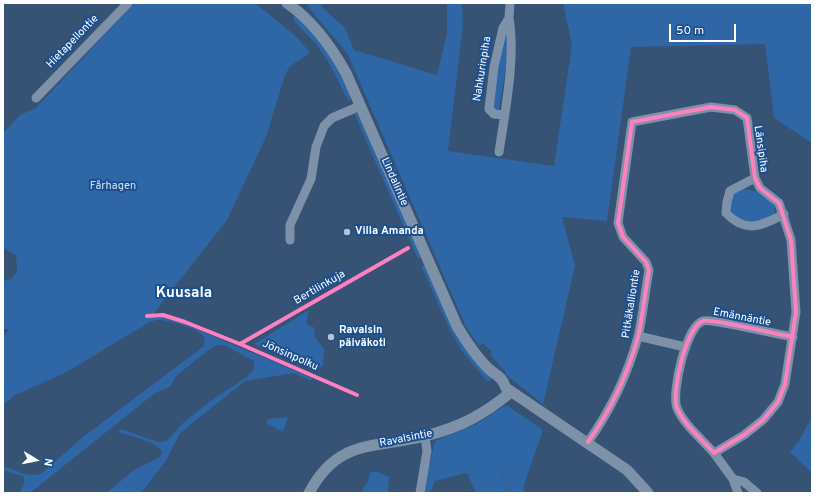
<!DOCTYPE html>
<meta charset="utf-8">
<style>
body{margin:0}
#map{position:relative;width:815px;height:496px;overflow:hidden;background:#365274;font-family:Overpass,sans-serif}
canvas{display:block}
.frame{position:absolute;inset:0;border:4px solid #fff;pointer-events:none}
.north{position:absolute;left:16px;top:440px;width:40px;height:40px;-webkit-text-stroke:3px #1b4f8f;paint-order:stroke;rotate:100deg;font-size:11px;font-weight:700;line-height:16px;text-align:center;color:#fff}
.north::after{content:'';display:block;margin:auto;width:14px;height:18px;background:#fff;clip-path:polygon(50% 0,100% 100%,50% 72%,0 100%)}
.scale{position:absolute;left:669px;top:24px;width:67px;height:18px;box-sizing:border-box;border:2px solid #fff;border-top:0;padding-left:5px;font-size:12px;line-height:14px;white-space:nowrap;color:#fff;-webkit-text-stroke:3px #1b4f8f;paint-order:stroke}
</style>
<div id="map">
<canvas width="815" height="496"></canvas>
<div class="frame"></div>
<div class="north">N</div>
<div class="scale">50 m</div>
</div>
<script>
const ctx = document.querySelector('canvas').getContext('2d');
ctx.lineJoin = 'round';
function paint(path, color) {
  ctx.fillStyle = color;
  ctx.fill(path, 'evenodd');
}
function strokePath(path, color, width, dash) {
  ctx.strokeStyle = color;
  ctx.lineWidth = width;
  ctx.lineCap = dash ? 'butt' : 'round';
  ctx.setLineDash(dash || []);
  ctx.stroke(path);
}
function label(font, color, halo, rows, align = 'center') {
  ctx.font = font + ' Overpass,sans-serif';
  ctx.lineWidth = 4;
  ctx.setLineDash([]);
  ctx.textBaseline = 'middle';
  ctx.strokeStyle = halo;
  ctx.fillStyle = color;
  for (const [text, x, y, turn = 0] of rows) {
    ctx.save();
    ctx.translate(x, y);
    ctx.rotate((+turn || 0) * Math.PI / 180);
    ctx.textAlign = isNaN(turn) ? turn : align;
    if (halo) ctx.strokeText(text, 0, 0);
    ctx.fillText(text, 0, 0);
    ctx.restore();
  }
}
paint(new Path2D(`
 M134,3H255L298,38L310,53L290,66L285,75L266,137L227,220L154,313L156,317H164L182,323L312,378L311,381L294,373L245,381L180,433L165,462L141,493H106L134,470L160,457L162,453C162,443 128,435 118,432L121,429L158,442L167,441L183,423L213,399L247,377L254,369V361L224,345H218L210,349L176,376L170,387L155,393L30,493H19L24,483V477L3,470V466C15,470 30,479 42,473L83,437L204,346C204,343 206,340 204,337C201,329 166,319 157,320C154,320 151,322 148,323L65,373L15,395L3,405V337L9,329H3V281L11,279L17,272L16,255L3,248V133L20,115L36,108Z
 M306,3H321L322,7L345,28L354,50L437,75L447,34V3H462L463,24L448,151L554,166L572,45L563,3H812V143L774,118L765,44L631,47L607,221L562,217L575,266L543,404L505,374L506,373L490,354L492,352L483,343L479,346L466,327L348,55C335,37 319,22 306,3Z
 M294,16C314,23 342,75 351,95L349,102L328,61L315,43L293,20Z
 M504,32L509,33L508,54L499,110H491Z
 M354,113L358,114L421,257L418,259Z
 M742,189C758,190 765,195 776,205L774,215C766,219 759,222 750,223C733,223 726,205 734,192Z
 M425,265L492,379L490,381L486,380L462,351L451,332L421,266Z
 M309,310L306,324L315,328L314,336L324,349L323,366L315,370L254,344Z
 M504,406H508L543,430L523,488L526,493H476L467,473L435,481L430,493H423L435,441L475,425Z
 M812,416V473L790,452L799,441Z
 M288,417L283,432L266,423L268,419Z
 M376,471L389,477L388,493H360L368,481L370,473Z`), '#2f66a5');
strokePath(new Path2D(`
 M499,469L512,493`), '#3b618d', 2.5);
strokePath(new Path2D(`
 M36,98L128,3
 M505,115L494,114L489,109L494,67L503,28L509,18L510,3
 M499,152C505,112 516,57 509,18
 M755,178L730,191L727,202L726,213C746,234 761,226 784,214
 M290,240V225L311,179L316,147L324,126L332,118L360,106
 M638,336L685,347
 M588,442C610,411 628,373 638,337C643,315 645,292 649,270L646,262L623,237L618,223L632,122L711,107L735,110L747,118L755,178L760,188L779,203L791,240L796,312L785,384L778,402L763,420L744,435L714,453C702,439 684,425 677,408C671,393 686,326 703,321C710,318 780,335 793,337
 M714,453L733,479L738,493
 M733,479L744,482L757,493
 M420,493L427,451L425,436`), '#7d92a8', 9);
strokePath(new Path2D(`
 M287,3C313,21 331,46 346,73L457,326C466,341 476,357 489,369C495,375 502,376 505,386
 M506,388L627,470L648,493
 M309,493C338,438 374,449 425,436C461,427 483,415 511,392`), '#7d92a8', 11);
strokePath(new Path2D(`
 M147,316L163,315L185,322L240,344L357,395
 M240,344L408,248
 M588,442C610,411 628,373 638,337C643,315 645,292 649,270L646,262L623,237L618,223L632,122L711,107L735,110L747,118L755,178L760,188L779,203L791,240L796,312L785,384L778,402L763,420L744,435L714,453C702,439 684,425 677,408C671,393 686,326 703,321C710,318 780,335 793,337`), '#ff80c0', 4);
for (const [x, y, r, color] of [
 [347,232,4,"#b9c2ce"],
 [331,337,4,"#b9c2ce"]
]) {
  const dot = new Path2D();
  dot.arc(x, y, r, 0, 2 * Math.PI);
  ctx.fillStyle = color;
  ctx.fill(dot);
  strokePath(dot, '#1b4f8f', 1.5);
}
label('11px', '#fff', '#1b4f8f', [
 ["Hietapellontie",73,42,-46],
 ["Nahkurinpiha",483,69,-81],
 ["Länsipiha",760,149,82],
 ["Lindalintie",394,182,66],
 ["Bertilinkuja",320,288,-30],
 ["Pitkäkalliontie",632,304,-81],
 ["Emännäntie",742,318,11],
 ["Jönsinpolku",290,356,24],
 ["Ravalsintie",406,439,-11]
]);
label('11px', '#cfe3fa', '#1b4f8f', [
 ["Fårhagen",113,187]
]);
label('bold 11px', '#fff', '#1b4f8f', [
 ["Villa Amanda",355,232],
 ["Ravalsin",339,331],
 ["päiväkoti",339,344]
], 'left');
label('bold 15px', '#fff', '#1b4f8f', [
 ["Kuusala",184,294]
]);
</script>
